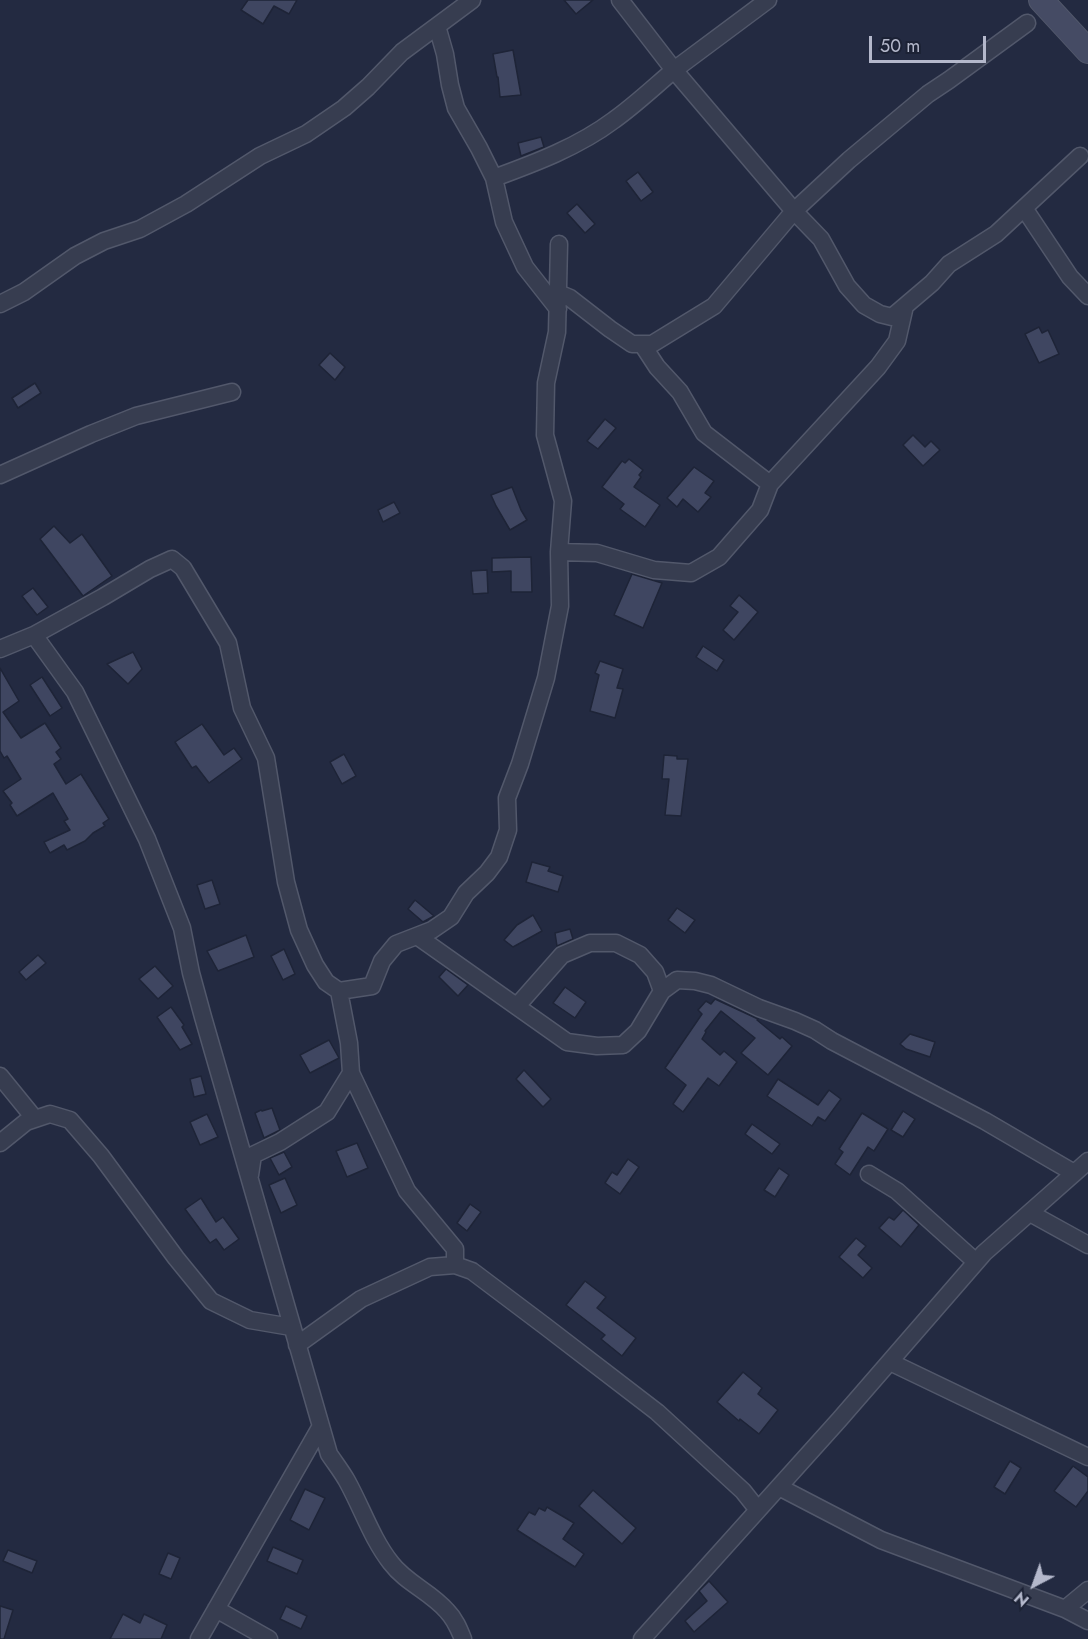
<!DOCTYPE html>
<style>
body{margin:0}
#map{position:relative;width:1088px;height:1639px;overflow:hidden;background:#232a41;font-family:Jost,sans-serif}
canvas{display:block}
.north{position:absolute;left:1004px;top:1555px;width:60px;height:60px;-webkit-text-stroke:4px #1c2235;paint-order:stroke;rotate:221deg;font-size:16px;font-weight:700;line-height:24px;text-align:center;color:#b4b8cb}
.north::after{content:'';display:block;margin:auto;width:21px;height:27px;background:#b4b8cb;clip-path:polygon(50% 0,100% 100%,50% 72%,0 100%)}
.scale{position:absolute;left:869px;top:36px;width:117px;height:27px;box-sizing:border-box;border:3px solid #b4b8cb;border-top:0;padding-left:8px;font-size:18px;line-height:21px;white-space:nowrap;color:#b4b8cb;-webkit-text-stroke:4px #1c2235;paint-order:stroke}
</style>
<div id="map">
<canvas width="1088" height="1639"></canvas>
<div class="north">N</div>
<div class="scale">50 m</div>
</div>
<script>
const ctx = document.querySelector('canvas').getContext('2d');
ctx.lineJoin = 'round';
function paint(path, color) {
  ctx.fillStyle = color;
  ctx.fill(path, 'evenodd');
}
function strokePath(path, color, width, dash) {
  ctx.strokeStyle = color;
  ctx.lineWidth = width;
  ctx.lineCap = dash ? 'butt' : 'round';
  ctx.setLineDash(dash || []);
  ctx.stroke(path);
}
const building = new Path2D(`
 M248,0H297L289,14L274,6L263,24L241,10Z
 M564,0H593L576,14Z
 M513,50L521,95L500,97L498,77H497L493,54Z
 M541,137L544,147L521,156L518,143Z
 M638,172L653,192L641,201L626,181Z
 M577,204L595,224L585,233L567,213Z
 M1039,327L1042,333L1048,330L1059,354L1039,363L1025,334Z
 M330,353L345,367L335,380L319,365Z
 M35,383L41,393L18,408L12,398Z
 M605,419L616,428L598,449L587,441Z
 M913,435L925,447L931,441L940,450L923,466L903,445Z
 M629,459L643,470L639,475L641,477L634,487L660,505L645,527L620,509L624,504L602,487L622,461L625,463Z
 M694,467L714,481L705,493L711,497L698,512L683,499L677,507L667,498Z
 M512,487L521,510L527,520L510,530L496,506L491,495Z
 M394,502L400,513L383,522L378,510Z
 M54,526L70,543L82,534L112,576L83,596L40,539Z
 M531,557L532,592H511V571L492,572V558Z
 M487,570L488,593L473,594L471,571Z
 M632,574L662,583L643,628L614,615Z
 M33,588L48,607L37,615L22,596Z
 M739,595L758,612L734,640L723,630L738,612L730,606Z
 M703,646L724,660L717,671L696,657Z
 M133,652L142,669L128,684L107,664Z
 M600,661L623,669L617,688L623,689L615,718L590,711L599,675L595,673Z
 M0,668L19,701L3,712L21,738L45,723L61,748L56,752L61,759L54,764L66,784L81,774L109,819L103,823L105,826L93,833L85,841L67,850L64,845L50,853L44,842L70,830L64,821L68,819L53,793L17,816L10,805L12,803L3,791L21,779L7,756L4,758L0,751Z
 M42,677L62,708L50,716L30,685Z
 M202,724L224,755L234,748L242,759L209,783L196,766L192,768L175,742Z
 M344,754L356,776L342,784L330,762Z
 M664,755L677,756V759H688L681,816L665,815L669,779H662Z
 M532,862L550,867L548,871L563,876L558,892L526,882Z
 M212,880L220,904L205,909L197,885Z
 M415,900L421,905L434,916L423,922L408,909Z
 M677,908L695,920L685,933L668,920Z
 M533,915L542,931L513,947L504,940L517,925Z
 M570,929L573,939L557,946L555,933Z
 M246,935L254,957L218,971L207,951Z
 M284,949L295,974L283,980L271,956Z
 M38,955L46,963L26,980L19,972Z
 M155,966L173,986L158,999L139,979Z
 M446,969L468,985L458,996L439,977Z
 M565,987L586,1002L575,1018L553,1003Z
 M715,999L758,1019L757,1020L780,1039L782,1037L792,1046L768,1075L741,1053L755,1038L721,1011L705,1031L706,1032L702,1039L720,1055L724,1051L737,1062L719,1086L708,1078L683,1112L673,1104L686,1085L665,1068L702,1014L698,1010L706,1001L711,1004Z
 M171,1007L184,1025L182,1027L192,1044L180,1050L157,1017Z
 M910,1034L935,1042L930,1057L906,1049L900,1044Z
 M329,1040L339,1058L310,1073L300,1055Z
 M524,1070L551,1099L543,1107L516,1079Z
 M201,1076L206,1094L194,1097L190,1079Z
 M778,1079L818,1105L829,1090L841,1099L825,1121L818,1117L812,1126L767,1096Z
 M272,1108L280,1130L264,1138L255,1113L261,1110L262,1111Z
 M903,1111L915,1119L903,1137L891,1130Z
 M862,1113L888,1129L874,1151L868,1147L850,1175L835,1164L843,1152L839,1149Z
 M207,1114L218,1137L200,1145L190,1122Z
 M752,1124L780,1144L772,1154L745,1134Z
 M357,1143L368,1168L347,1177L336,1151Z
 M284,1152L292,1167L279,1175L270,1158Z
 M628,1159L639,1167L620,1194L605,1183L612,1172L617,1175Z
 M779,1168L789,1175L775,1197L764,1190Z
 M285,1178L297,1205L281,1213L269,1185Z
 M201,1198L216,1222L223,1217L239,1239L224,1250L216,1239L210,1243L185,1209Z
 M470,1204L481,1212L467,1231L457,1223Z
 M903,1210L919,1225L901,1247L879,1228L889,1217L894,1220Z
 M856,1238L866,1246L858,1255L872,1268L863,1278L839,1257Z
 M585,1281L606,1297L597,1308L636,1338L622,1356L601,1339L605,1335L566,1305Z
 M743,1372L762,1388L758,1394L778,1410L759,1434L740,1419L739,1421L717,1402Z
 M1010,1461L1021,1468L1005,1494L994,1487Z
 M1073,1466L1088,1477V1491L1076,1507L1054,1491Z
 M305,1489L325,1498L309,1530L290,1520Z
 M593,1490L636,1528L622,1544L579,1506Z
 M547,1507L574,1523L563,1539L584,1554L575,1567L517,1530L529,1512L535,1515L539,1508L545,1511Z
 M273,1547L303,1560L297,1574L267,1561Z
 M8,1550L37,1561L32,1573L3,1561Z
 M168,1553L180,1558L171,1579L159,1574Z
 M709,1581L728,1602L694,1632L685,1621L707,1601L699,1591Z
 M0,1606L13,1610L4,1639H0Z
 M286,1606L307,1616L301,1629L280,1619Z
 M123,1614L140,1623L144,1614L167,1625L161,1639H110Z`);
paint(building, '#3f4661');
strokePath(building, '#1e2437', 1.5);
const street = new Path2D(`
 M620,0L674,70L768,0
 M437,26L445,54L450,85L456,108L479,148L494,178L504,222L525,267L558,309
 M494,178C535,163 578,147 614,120C635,105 654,87 674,70L794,211L821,239L847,286L864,305L880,314L892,317L932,283L949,264L996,234L1080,156
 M1024,208L1070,277L1088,296
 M558,293L570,298L610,329L632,344H652L714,306L794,211L849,160L928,94L949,80L1027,23
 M0,304L24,292L75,256L104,241L140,229L186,204L260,156L306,134L344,108L368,87L402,52L472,0
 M642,344L657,367L680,392L704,433L770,484
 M0,475L91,434L136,416L232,392
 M559,552L597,553L654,570L691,573L719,557L760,510L770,484L878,367L897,341L905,306
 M34,635L103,597L150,569L172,559L183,568L228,643L242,708L266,758L286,882L299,930L315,965L326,982L339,991
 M0,649L34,635L75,692L147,839L182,928L191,973L203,1017L329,1454C335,1463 342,1472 347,1481C362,1508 372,1539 391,1563C406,1583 431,1592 447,1611C455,1619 459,1629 463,1639
 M417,936L567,1042L597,1046L623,1045L638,1031L662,991L677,980L695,981L711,985L759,1008L795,1021L815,1030L832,1041L985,1121L1074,1173
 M517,1006L562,955L590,943H616L640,955L655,972L662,991
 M351,1073L407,1191L455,1249V1265
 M0,1076L35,1119
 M0,1143L26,1122L50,1114L70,1120L101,1156L176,1258L211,1301L250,1320L291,1327
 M869,1174L897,1191L976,1262
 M250,1175L253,1155L280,1142L327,1112L351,1073L349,1043L339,991L372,986L382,961L396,944L432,930L451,917L466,893L487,873L499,857L508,830L507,798L520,764L546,678L560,606L559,552L563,501L545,435L546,383L557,332L559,244
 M1030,1213L1088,1245
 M297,1345L361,1299L430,1267L455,1265L472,1271L545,1326L657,1412L743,1491L758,1510
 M890,1362L1088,1457
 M779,1487L881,1540L1065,1609L1088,1621
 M216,1609L269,1639
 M1065,1609L1088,1590
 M199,1639L321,1426
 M642,1639L839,1420L984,1253L1088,1161`);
const secondary = new Path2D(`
 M1041,0L1088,51`);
strokePath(street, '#52586b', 19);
strokePath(secondary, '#52586b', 26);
strokePath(street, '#373d50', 16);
strokePath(secondary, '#454b64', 24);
</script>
